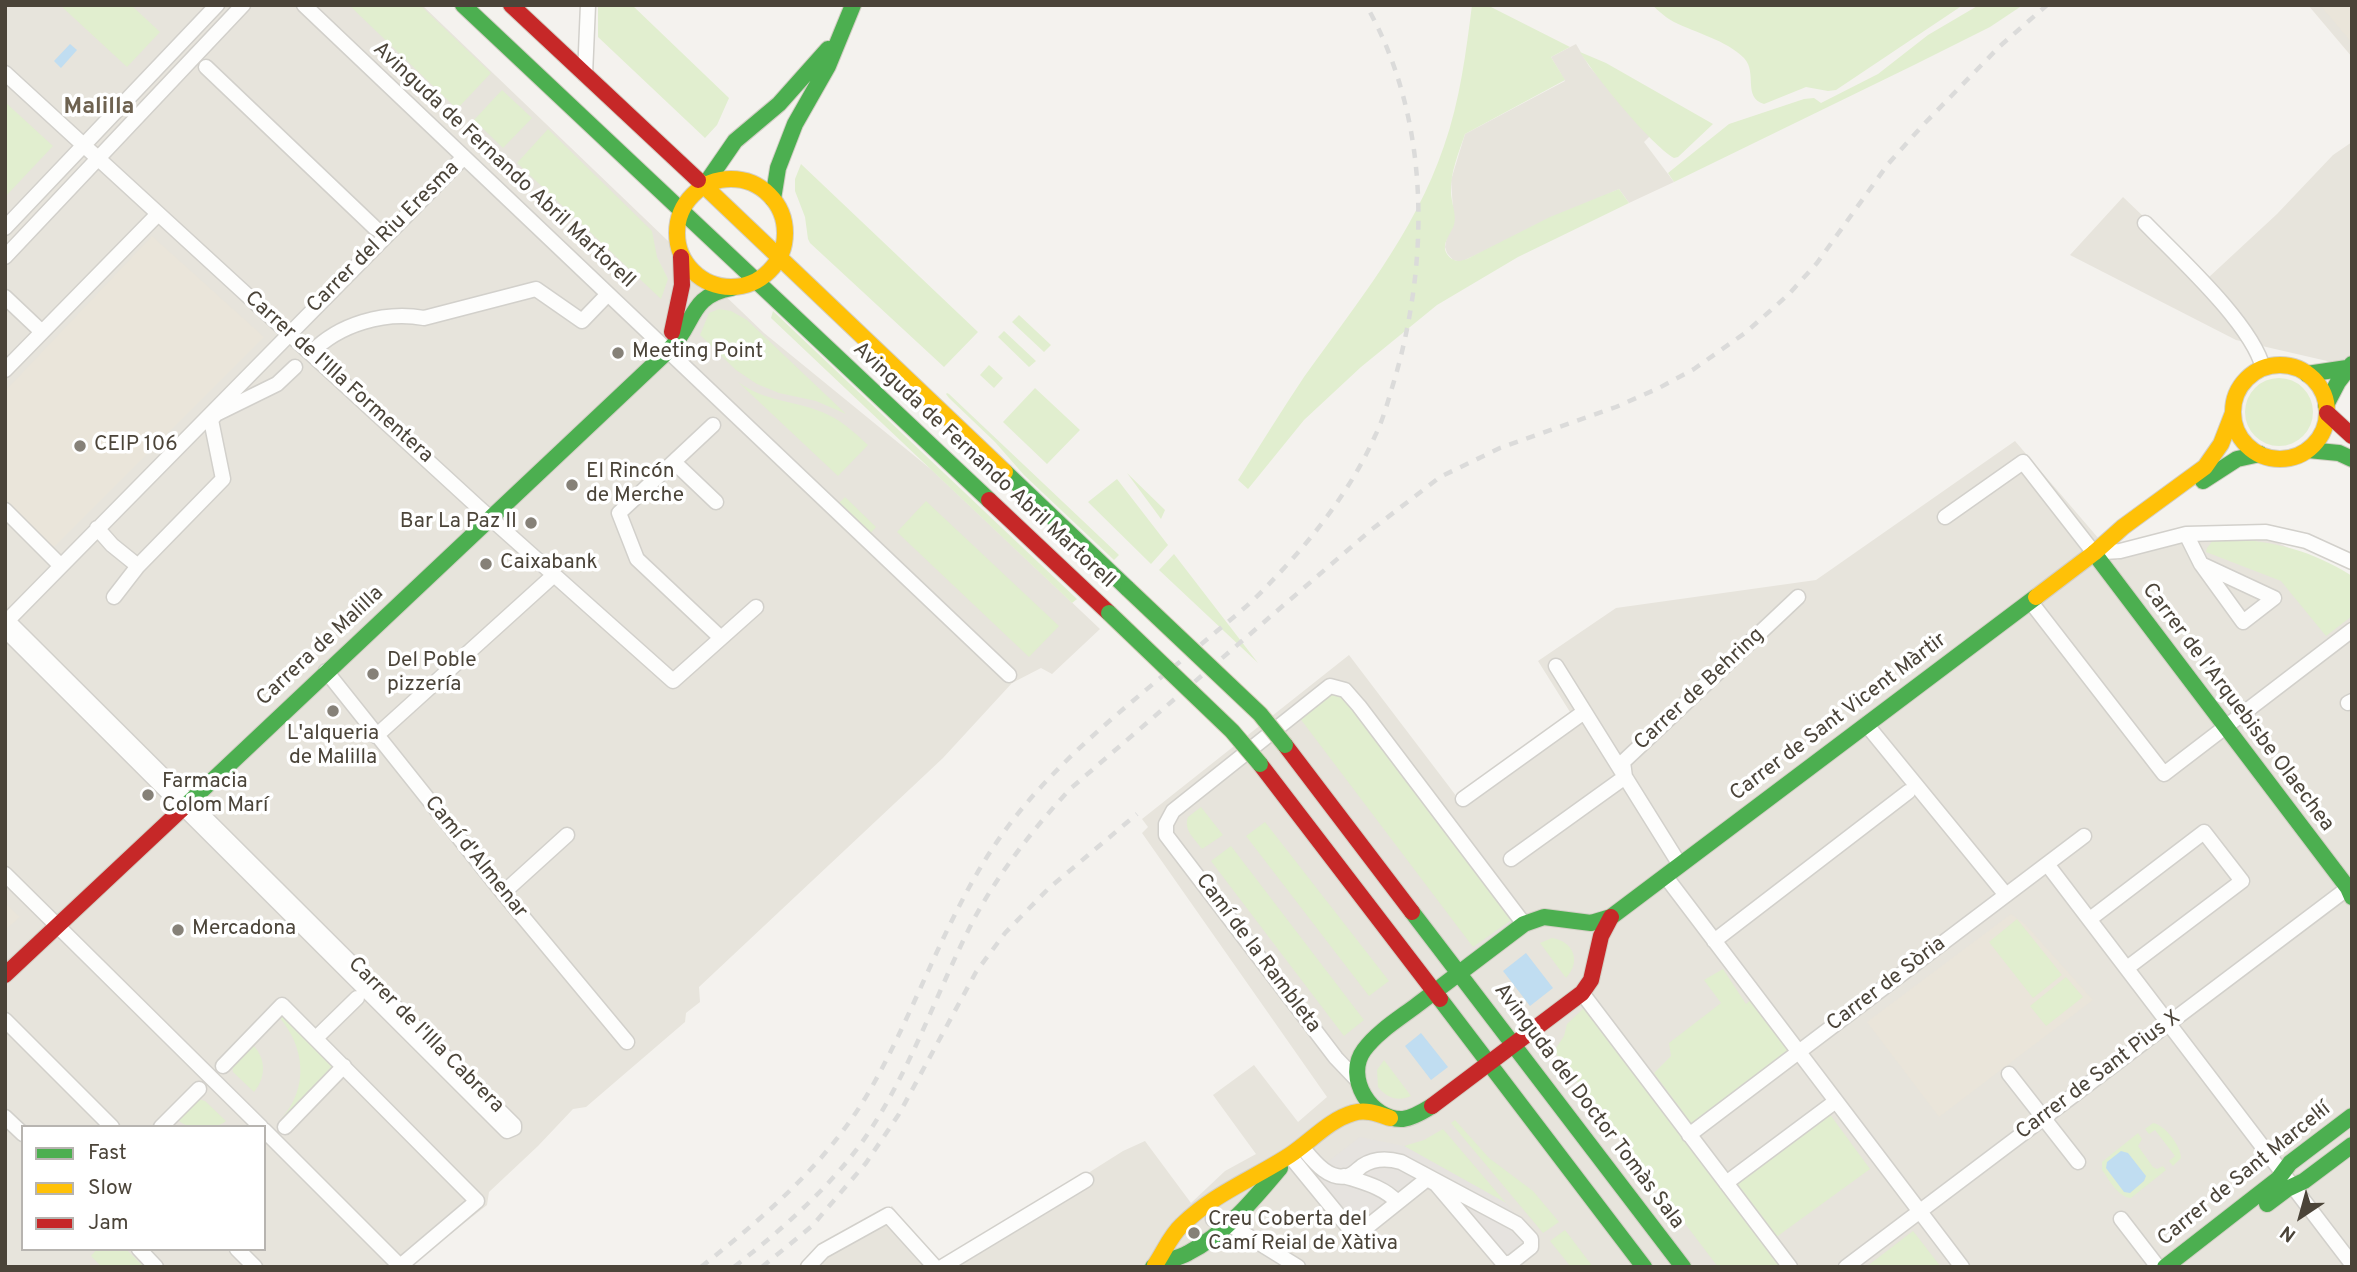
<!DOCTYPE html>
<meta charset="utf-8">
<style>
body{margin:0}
#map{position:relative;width:2357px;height:1272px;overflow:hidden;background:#f4f2ee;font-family:Overpass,sans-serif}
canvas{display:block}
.frame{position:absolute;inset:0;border:7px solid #4b4439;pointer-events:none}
.legend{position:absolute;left:21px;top:1125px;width:245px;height:126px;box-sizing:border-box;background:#fff;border:2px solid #b7b4b0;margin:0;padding:9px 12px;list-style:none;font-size:21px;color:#4b4439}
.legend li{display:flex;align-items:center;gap:14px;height:35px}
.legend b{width:35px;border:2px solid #b7b4b0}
.north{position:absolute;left:2266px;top:1181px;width:70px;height:70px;-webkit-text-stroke:5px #fff;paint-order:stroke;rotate:216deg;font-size:19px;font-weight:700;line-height:28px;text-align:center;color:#4b4439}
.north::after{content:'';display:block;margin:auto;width:24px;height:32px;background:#4b4439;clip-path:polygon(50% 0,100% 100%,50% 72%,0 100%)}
</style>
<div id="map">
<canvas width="2357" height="1272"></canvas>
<div class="frame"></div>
<ul class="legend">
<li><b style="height:9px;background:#4caf50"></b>Fast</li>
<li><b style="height:9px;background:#ffc107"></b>Slow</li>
<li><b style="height:9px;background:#c62828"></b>Jam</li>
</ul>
<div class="north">N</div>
</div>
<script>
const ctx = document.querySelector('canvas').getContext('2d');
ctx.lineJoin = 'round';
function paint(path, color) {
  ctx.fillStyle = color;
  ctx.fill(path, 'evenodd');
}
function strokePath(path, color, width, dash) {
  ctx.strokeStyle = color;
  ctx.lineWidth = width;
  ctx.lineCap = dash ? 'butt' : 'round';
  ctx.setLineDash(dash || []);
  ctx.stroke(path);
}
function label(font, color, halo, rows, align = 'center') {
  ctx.font = font + ' Overpass,sans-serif';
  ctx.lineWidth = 7;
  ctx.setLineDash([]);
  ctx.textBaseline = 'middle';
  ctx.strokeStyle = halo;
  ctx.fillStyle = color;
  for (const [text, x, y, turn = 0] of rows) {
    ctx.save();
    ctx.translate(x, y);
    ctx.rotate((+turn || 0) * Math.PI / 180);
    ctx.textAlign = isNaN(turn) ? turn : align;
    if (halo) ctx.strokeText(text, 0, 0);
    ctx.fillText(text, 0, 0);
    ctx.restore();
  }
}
paint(new Path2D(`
 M5,5H422L764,333L933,471L1100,629L1052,674L1041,668L1012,683L943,758L699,987L700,1002L686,1013L685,1022L586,1107L573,1109L538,1146L489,1192L487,1205L409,1267H5ZM23,1127H264V1249H23Z
 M2308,5H2352V57Z
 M1576,44L1589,66L1650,136L1644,142L1674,182L1629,203L1619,189L1467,259L1461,262L1453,260L1447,253L1445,247L1447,236L1454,224L1451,180L1465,134L1565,81L1551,57Z
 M2352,142V355L2340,364L2236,340L2070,255L2123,197L2208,278L2277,214L2333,155Z
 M2015,441L2117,560L2177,539L2272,540L2352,578V1267H801L822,1244L892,1206L937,1264L1025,1213L1123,1151L1145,1141L1191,1203L1225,1171L1256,1154L1213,1095L1254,1065L1298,1122L1327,1097L1142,833L1148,827L1142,819L1349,655L1457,797L1570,712L1538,661L1616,608L1816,580Z`), '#e7e4dc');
paint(new Path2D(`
 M2320,5H2352V43Z
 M152,236L264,337L53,548L5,500V391Z
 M5,903L20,917L5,930Z
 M2011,914L2025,924L2093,1000L1939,1117L1867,1022Z`), '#eae5da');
paint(new Path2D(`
 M60,5H131L160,32L127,67Z
 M349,5H420L491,73L457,109Z
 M598,5H632L729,98L717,125L705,138L598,37Z
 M1472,5H1487L1570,47L1551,57L1565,80L1465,134C1459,152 1450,173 1451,192C1451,202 1457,215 1454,225C1450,236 1437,248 1452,259C1457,262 1461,261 1467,259L1550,217L1619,189L1629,203L1518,257L1437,305L1361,367L1304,420L1248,489L1238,480C1260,446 1281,411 1304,377C1357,303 1414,234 1444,146C1460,101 1466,52 1472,5Z
 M1652,5L1693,7L1963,5L1836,90L1828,91L1806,87L1764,104C1742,97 1758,73 1744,58C1726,40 1696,33 1674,22C1666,18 1659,11 1652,5Z
 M1979,5H2023L1990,27L1914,65L1674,182L1668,173L1729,124L1804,99L1814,98L1821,103L1878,74L1928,35Z
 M1580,52L1606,63L1713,124L1678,157L1674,158C1650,144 1595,76 1580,52Z
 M502,90L532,118L503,148L474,120Z
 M5,102L53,146L5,197Z
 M548,129L652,231L657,257L668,279L661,299L517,163Z
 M801,164L978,332L944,367L810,243L808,239L805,217L795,191V179Z
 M719,309L731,311L747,320L846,414L816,401L779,393L757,384L736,370L700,335L709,313Z
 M773,311L1077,599L1072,603L771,318Z
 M1019,315L1051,345L1044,352L1012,322Z
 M1004,331L1036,361L1029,367L998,337Z
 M989,365L1003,378L994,388L980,375Z
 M2245 412a34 34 0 1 1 68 0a34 34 0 1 1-68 0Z
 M738,382C766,402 792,400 822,412C840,419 854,432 868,445L838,476Z
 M1035,388L1080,430L1047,464L1003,422Z
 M947,393L949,394L1119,555L1114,560L1024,475L995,442L949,398L946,394Z
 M1127,473L1165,510L1161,519Z
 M1117,479L1168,545L1151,564L1088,502Z
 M845,497L876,527L870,534L838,504Z
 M926,501L1059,626L1029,657L897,532Z
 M2228,538C2275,542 2311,550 2352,576V616L2326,636L2281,581L2206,552L2207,548L2214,539Z
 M1174,554L1258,663L1159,570Z
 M1329,695L1347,696L1514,918L1473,947L1299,717Z
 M1201,807L1223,835L1202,849C1195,839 1183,830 1188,817Z
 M1265,822L1389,981L1369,996L1246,836Z
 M1231,846L1364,1020L1344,1036L1211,861Z
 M2017,919L2062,975L2033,998L1989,942Z
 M1552,938C1573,941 1582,961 1566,978L1540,943Z
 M1723,969L1746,1004L1753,998L1789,1047V1055L1695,1126L1687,1125L1682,1118L1685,1115L1654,1073L1671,1056L1669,1043L1721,1003L1704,980Z
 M2066,977L2083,997L2046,1026L2030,1006Z
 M1586,1006L1784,1267H1718L1554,1051L1564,1036L1567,1024Z
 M281,1016L287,1017L334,1065V1070L286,1118H282C309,1087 305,1047 279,1017Z
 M251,1043C266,1057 267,1076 254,1092L233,1072L232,1064Z
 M1384,1060L1411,1096C1398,1102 1387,1098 1378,1087L1377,1070Z
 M198,1099L205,1101L226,1121C214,1131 187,1130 177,1119Z
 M1826,1109L1870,1169L1775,1238L1731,1180Z
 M1455,1120L1489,1158L1533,1191L1559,1222L1543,1233L1451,1123Z
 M2153,1123C2165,1125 2181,1146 2181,1158L2173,1166L2169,1161L2175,1156L2155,1130L2149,1134L2145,1129Z
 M1443,1129L1506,1203L1404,1146L1424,1140Z
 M2138,1133L2142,1139L2138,1146L2153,1167L2157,1169L2163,1166L2166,1170L2131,1198C2118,1197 2110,1181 2102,1170V1162Z
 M1565,1230L1593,1267H1571L1550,1241Z
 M1913,1231L1941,1267H1866Z
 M97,1249H126L144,1267H102L91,1256Z`), '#e1eecf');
paint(new Path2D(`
 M1360,1137L1404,1146L1506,1203L1539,1244L1511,1267H1497L1429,1185L1355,1246L1303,1181Z`), '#e6e3df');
paint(new Path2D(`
 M70,44L77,50L61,68L54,61Z
 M1526,953L1553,988L1530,1006L1503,971Z
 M1421,1033L1448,1067L1431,1080L1405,1046Z
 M2121,1151L2128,1153L2146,1176L2144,1181L2130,1193L2124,1192L2106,1168L2107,1162Z`), '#c0ddf1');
const street = new Path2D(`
 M304,5L1009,675
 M206,67L375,228
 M5,73L478,507L673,681L756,607
 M585,75L588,5
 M2145,223C2178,257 2252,324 2263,368
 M5,228L217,5
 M5,257L243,5
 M5,297L42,332
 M311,353C339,324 384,311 424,318L536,289L582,321L608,294
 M5,370L158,214
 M713,425L619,513L637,559L721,638
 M674,462L716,502
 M5,510L60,565
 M1945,517L2023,462L2094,553
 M97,528L112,545L138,566L223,479L211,420L216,414L277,384L295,367
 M2186,534L2201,564L2243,622L2274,598L2201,564
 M2104,552L2120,551L2186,534L2266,532L2306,541L2352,562
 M114,597L138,566
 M2030,601L2164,774L2352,630
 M5,618L514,1125V1128L507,1131L5,630
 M5,623L464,157
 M1556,666L1680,865
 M326,671L503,893L627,1042
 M2348,703L2352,701
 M1866,724L2006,895
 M376,736L554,575
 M1463,799L1584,712
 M1511,859L1625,777L1623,762L1798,597
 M2047,864L2352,1264
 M5,874L261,1127
 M1666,877L1962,1267
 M503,893L567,835
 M2090,919L2204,832L2242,881L2127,968
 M1714,941L1908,792
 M1582,993L1790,1267
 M5,1020L112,1127
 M316,1038L357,998
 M223,1066L282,1005L477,1201L399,1267
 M2009,1074L2078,1162
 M1357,1080L1336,1058L1166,835V824L1173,811L1330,686L1345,690L1359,706L1524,924
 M5,1117L23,1134
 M161,1127L199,1089
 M285,1127L344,1066
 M264,1130L400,1266
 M1689,1135L2084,836
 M1290,1156L1349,1228L1357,1232L1362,1231L1427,1179L1436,1184L1504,1264L1512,1262L1531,1247V1239L1517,1224L1401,1162C1387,1158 1374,1158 1362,1166C1358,1169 1354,1174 1348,1176C1328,1181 1313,1160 1302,1147
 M1344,1176C1362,1182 1384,1187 1397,1202
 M1726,1183L1836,1101
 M1213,1219L1227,1223L1298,1267
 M2121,1219L2158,1267
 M139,1249L156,1267
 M237,1249L255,1267
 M808,1267L823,1251L888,1215L935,1267
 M942,1267L1086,1180
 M1846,1267L2352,885`);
const fast = new Path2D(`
 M463,5L989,500
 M704,186L735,141L779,104L828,49
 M773,199L778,168L795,124L828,66L853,5
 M2307,374L2347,368
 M2326,405L2338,382L2352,364
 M2308,450L2339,453L2352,459
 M1005,472L1128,589
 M2203,481L2237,459L2260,454
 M2094,553L2348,888L2352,897
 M182,809L669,350C696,323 688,296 732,288
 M1412,912L1683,1267
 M1440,999L1644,1267
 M1432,1106C1424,1111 1413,1118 1403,1119C1371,1121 1344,1077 1364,1050C1377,1032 1400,1018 1417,1005C1453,978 1488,951 1524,924L1544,917L1591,923L1611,917L2036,597
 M2267,1204L2287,1189L2304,1181L2352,1145
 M1153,1267C1164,1261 1177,1259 1188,1253C1225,1234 1254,1199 1280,1168
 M2165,1267L2278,1179L2290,1163L2352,1116`);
const slow = new Path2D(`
 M677 233a54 54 0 1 1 108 0a54 54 0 1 1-108 0Z
 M698,180L1005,472
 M2233 412a47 47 0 1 1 94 0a47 47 0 1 1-94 0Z
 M2036,597L2094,553L2123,527L2205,467L2221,444L2233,413
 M1155,1265C1164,1252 1170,1236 1182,1225C1213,1194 1255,1178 1290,1155C1311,1141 1329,1120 1353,1113C1366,1109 1378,1114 1390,1118`);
const jam = new Path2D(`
 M511,5L698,180
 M672,332L682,285L681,257
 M2327,413L2352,436
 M989,500L1109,613
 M1285,745L1412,912
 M1260,764L1440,999
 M5,975L182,809
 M1432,1106L1582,993L1591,980L1601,936L1611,917`);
strokePath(street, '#d2d0cb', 17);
strokePath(fast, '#d3cfc5', 18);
strokePath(slow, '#d3cfc5', 18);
strokePath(jam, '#d3cfc5', 18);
strokePath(street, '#fdfdfc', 14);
strokePath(fast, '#4caf50', 16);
strokePath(slow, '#ffc107', 16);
strokePath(jam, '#c62828', 16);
strokePath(new Path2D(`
 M701,1267C768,1214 832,1159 874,1083C921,999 950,903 1009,825C1063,754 1137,698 1205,641C1226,623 1249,606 1268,585C1310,542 1350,492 1375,436C1384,418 1389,397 1395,378C1430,257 1430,117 1366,5
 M734,1267C780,1231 825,1192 860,1145C910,1075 936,992 975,917C1001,870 1034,828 1070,789L1371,530L1440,477L1500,448L1616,407L1659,388L1694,369L1745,333L1788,295L1817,263L1888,164L1923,125L2000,46L2047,5
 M762,1267L812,1226L866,1163L899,1114L976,972L1005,933L1048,889L1137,814`), '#dbdbda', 4.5, [9, 9]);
const fastBridge = new Path2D(`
 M1128,589L1260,714L1285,745
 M1109,613L1232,731L1260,764`);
strokePath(fastBridge, '#d6cebb', 18, []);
strokePath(fastBridge, '#4caf50', 16);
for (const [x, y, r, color] of [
 [618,353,7,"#868178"],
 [80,446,7,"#868178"],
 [572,485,7,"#868178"],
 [531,523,7,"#868178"],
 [486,564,7,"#868178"],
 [373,674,7,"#868178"],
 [333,711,7,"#868178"],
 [148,795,7,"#868178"],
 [178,930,7,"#868178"],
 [1194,1233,7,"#868178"]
]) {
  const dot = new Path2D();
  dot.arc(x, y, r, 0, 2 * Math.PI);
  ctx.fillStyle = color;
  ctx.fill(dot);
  strokePath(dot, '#fff', 2.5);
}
label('21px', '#4b4439', '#fff', [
 ["Avinguda de Fernando Abril Martorell",503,166,43],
 ["Carrer del Riu Eresma",384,238,-45],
 ["Carrer de l'Illa Formentera",338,378,42],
 ["Avinguda de Fernando Abril Martorell",983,466,43],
 ["Carrera de Malilla",321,647,-43],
 ["Carrer de Behring",1700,690,-43],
 ["Carrer de l'Arquebisbe Olaechea",2237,708,53],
 ["Carrer de Sant Vicent Màrtir",1839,718,-37],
 ["Camí d'Almenar",475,858,51],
 ["Camí de la Rambleta",1257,954,53],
 ["Carrer de Sòria",1887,985,-37],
 ["Carrer de l'Illa Cabrera",425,1036,45],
 ["Carrer de Sant Pius X",2099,1076,-37],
 ["Avinguda del Doctor Tomàs Sala",1588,1107,53],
 ["Carrer de Sant Marcel·lí",2245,1175,-39]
]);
label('21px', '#4b4439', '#fff', [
 ["Meeting Point",632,353],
 ["CEIP 106",94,446],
 ["El Rincón",586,473],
 ["de Merche",586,497],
 ["Bar La Paz II",517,523,"right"],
 ["Caixabank",500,564],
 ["Del Poble",387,662],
 ["pizzería",387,686],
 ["L'alqueria",333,735,"center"],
 ["de Malilla",333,759,"center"],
 ["Farmacia",162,783],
 ["Colom Marí",162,807],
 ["Mercadona",192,930],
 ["Creu Coberta del",1208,1221],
 ["Camí Reial de Xàtiva",1208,1245]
], 'left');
label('bold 23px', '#6e6250', '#fff', [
 ["Malilla",99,108]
]);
</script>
